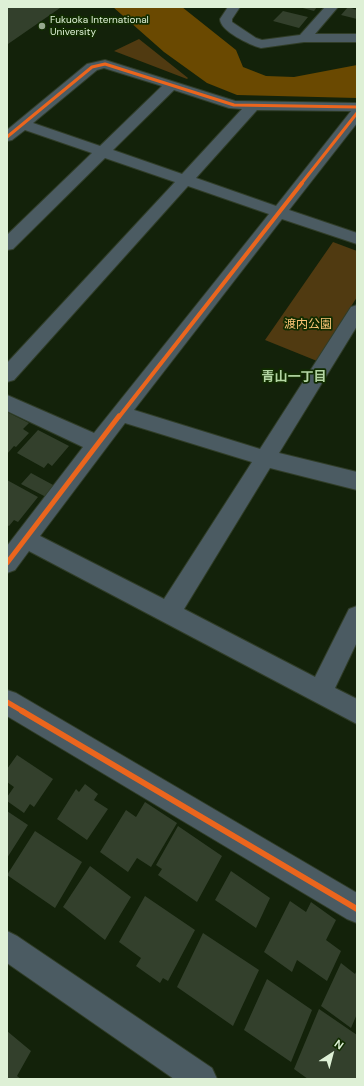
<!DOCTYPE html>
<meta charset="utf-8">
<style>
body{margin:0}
#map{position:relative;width:364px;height:1086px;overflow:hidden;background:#13220a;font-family:"DM Sans",sans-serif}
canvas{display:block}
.frame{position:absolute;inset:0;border:8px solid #def0d6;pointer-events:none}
.north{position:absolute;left:312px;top:1034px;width:40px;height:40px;-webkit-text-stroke:3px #112c00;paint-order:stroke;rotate:36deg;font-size:11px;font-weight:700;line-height:16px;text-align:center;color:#def0d6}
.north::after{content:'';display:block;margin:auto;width:14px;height:18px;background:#def0d6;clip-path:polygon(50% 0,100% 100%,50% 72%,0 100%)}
</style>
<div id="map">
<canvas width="364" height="1086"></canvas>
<div class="frame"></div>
<div class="north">N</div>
</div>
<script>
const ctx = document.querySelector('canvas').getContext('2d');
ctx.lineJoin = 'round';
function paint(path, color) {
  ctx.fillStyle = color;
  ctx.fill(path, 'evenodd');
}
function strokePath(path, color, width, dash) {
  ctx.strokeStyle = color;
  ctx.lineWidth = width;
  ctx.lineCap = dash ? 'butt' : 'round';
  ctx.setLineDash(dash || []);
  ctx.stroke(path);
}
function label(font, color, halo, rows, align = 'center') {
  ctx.font = font + ' "DM Sans","Noto Sans JP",sans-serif';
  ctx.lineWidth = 3.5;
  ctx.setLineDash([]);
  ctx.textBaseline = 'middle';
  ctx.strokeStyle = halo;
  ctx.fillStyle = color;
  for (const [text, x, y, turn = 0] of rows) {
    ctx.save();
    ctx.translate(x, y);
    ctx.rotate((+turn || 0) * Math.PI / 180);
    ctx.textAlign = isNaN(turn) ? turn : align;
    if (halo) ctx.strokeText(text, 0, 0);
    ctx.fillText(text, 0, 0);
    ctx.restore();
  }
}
paint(new Path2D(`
 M139,39L188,78L187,79L114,51Z
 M333,242L357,251V297L317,361L265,340Z`), '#503a11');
paint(new Path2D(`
 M113,7H182L236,50L243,67L266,76L294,77L357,65V98L237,95L207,83L164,52Z`), '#6a4901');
paint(new Path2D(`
 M7,7H56L60,8L8,44L7,43Z
 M299,7H317L314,11Z
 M348,7L357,10V19L341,15Z
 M283,11L308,17L299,28L273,21Z
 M7,412L29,423L23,429L29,433L16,447L14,446L7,454Z
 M38,430L69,446L52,466L48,463L44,468L17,453Z
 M31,473L55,486L46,497L21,484Z
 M7,480L38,497L18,522L14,520L9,526L7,525Z
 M17,755L53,779L34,807L30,804L24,813L7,801V797L14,787L7,782V769Z
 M85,784L98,794L94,800L108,809L87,840L57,819L76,789L79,792Z
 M145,802L177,823L151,867L137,858L128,872L100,852L126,810L136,817Z
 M7,811L28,825L7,858Z
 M178,826L222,856L197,902L158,875L162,869L156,865Z
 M35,831L82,862L55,908L7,875Z
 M90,866L131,897L105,940L63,907Z
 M231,871L270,898L256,928L215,900Z
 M145,896L195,930L168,981L163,978L160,983L136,966L141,958L119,942Z
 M290,901L306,912L311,902L336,920L326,940L341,951L327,981L297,960L292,972L264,952Z
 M203,933L259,970L233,1026L177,987Z
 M341,963L355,974L357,970V1014L351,1028L321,1006Z
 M267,979L312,1010L291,1062L244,1030Z
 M319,1009L357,1035V1079H308L294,1069Z
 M7,1031L31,1051L17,1076L21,1079H7Z`), '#33402c');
const minor = new Path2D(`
 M228,7H240L232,19V22L256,38L262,40L300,35L325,7H338L315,34H357V42H304L261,48C250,45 220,31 220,19Z
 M105,60L235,101L357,103V123L289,210L357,233V244L282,219L134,410L260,449L351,307L357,305V326L279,453L357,472V490L270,468L184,609L315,677L349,609L357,606V642L335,688L357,699V724L29,551L15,570L7,573V546L83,447L7,411V395L94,433L269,214L188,186L14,380L7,382V363L175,182L105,158L13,249L7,250V235L92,153L25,130L12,140L7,141V130L87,64ZM104,68L162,86L100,146L33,123L97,70ZM174,90L229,108L242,109L182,174L113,150ZM257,110L351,111L276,206L196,178ZM125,423L252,462L164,599L40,536Z
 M7,690L16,693L357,893V923L347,919L7,716Z
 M7,931L17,936L212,1068L217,1079H174L7,963Z`);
strokePath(minor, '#303d28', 2);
paint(minor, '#4b5b62');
strokePath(new Path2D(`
 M7,137L92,67L105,64L234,105L357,107
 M301,184L357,113`), '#eb651d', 3);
strokePath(new Path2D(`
 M119,417L302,183`), '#eb651d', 4);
strokePath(new Path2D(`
 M7,563L119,416
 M7,702L24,712`), '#eb651d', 5);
strokePath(new Path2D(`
 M22,711L357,909`), '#eb651d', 6);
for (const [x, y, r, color] of [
 [42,26,4,"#97a88f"]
]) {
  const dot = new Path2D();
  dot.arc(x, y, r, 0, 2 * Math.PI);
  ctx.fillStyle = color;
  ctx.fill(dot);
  strokePath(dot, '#112c00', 1.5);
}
label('10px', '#def0d6', '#112c00', [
 ["Fukuoka International",50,20],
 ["University",50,32]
], 'left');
label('12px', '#fcc576', '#112c00', [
 ["渡内公園",308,325]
]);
label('bold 13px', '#b4d6a3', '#112c00', [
 ["青山一丁目",294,378]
]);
</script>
